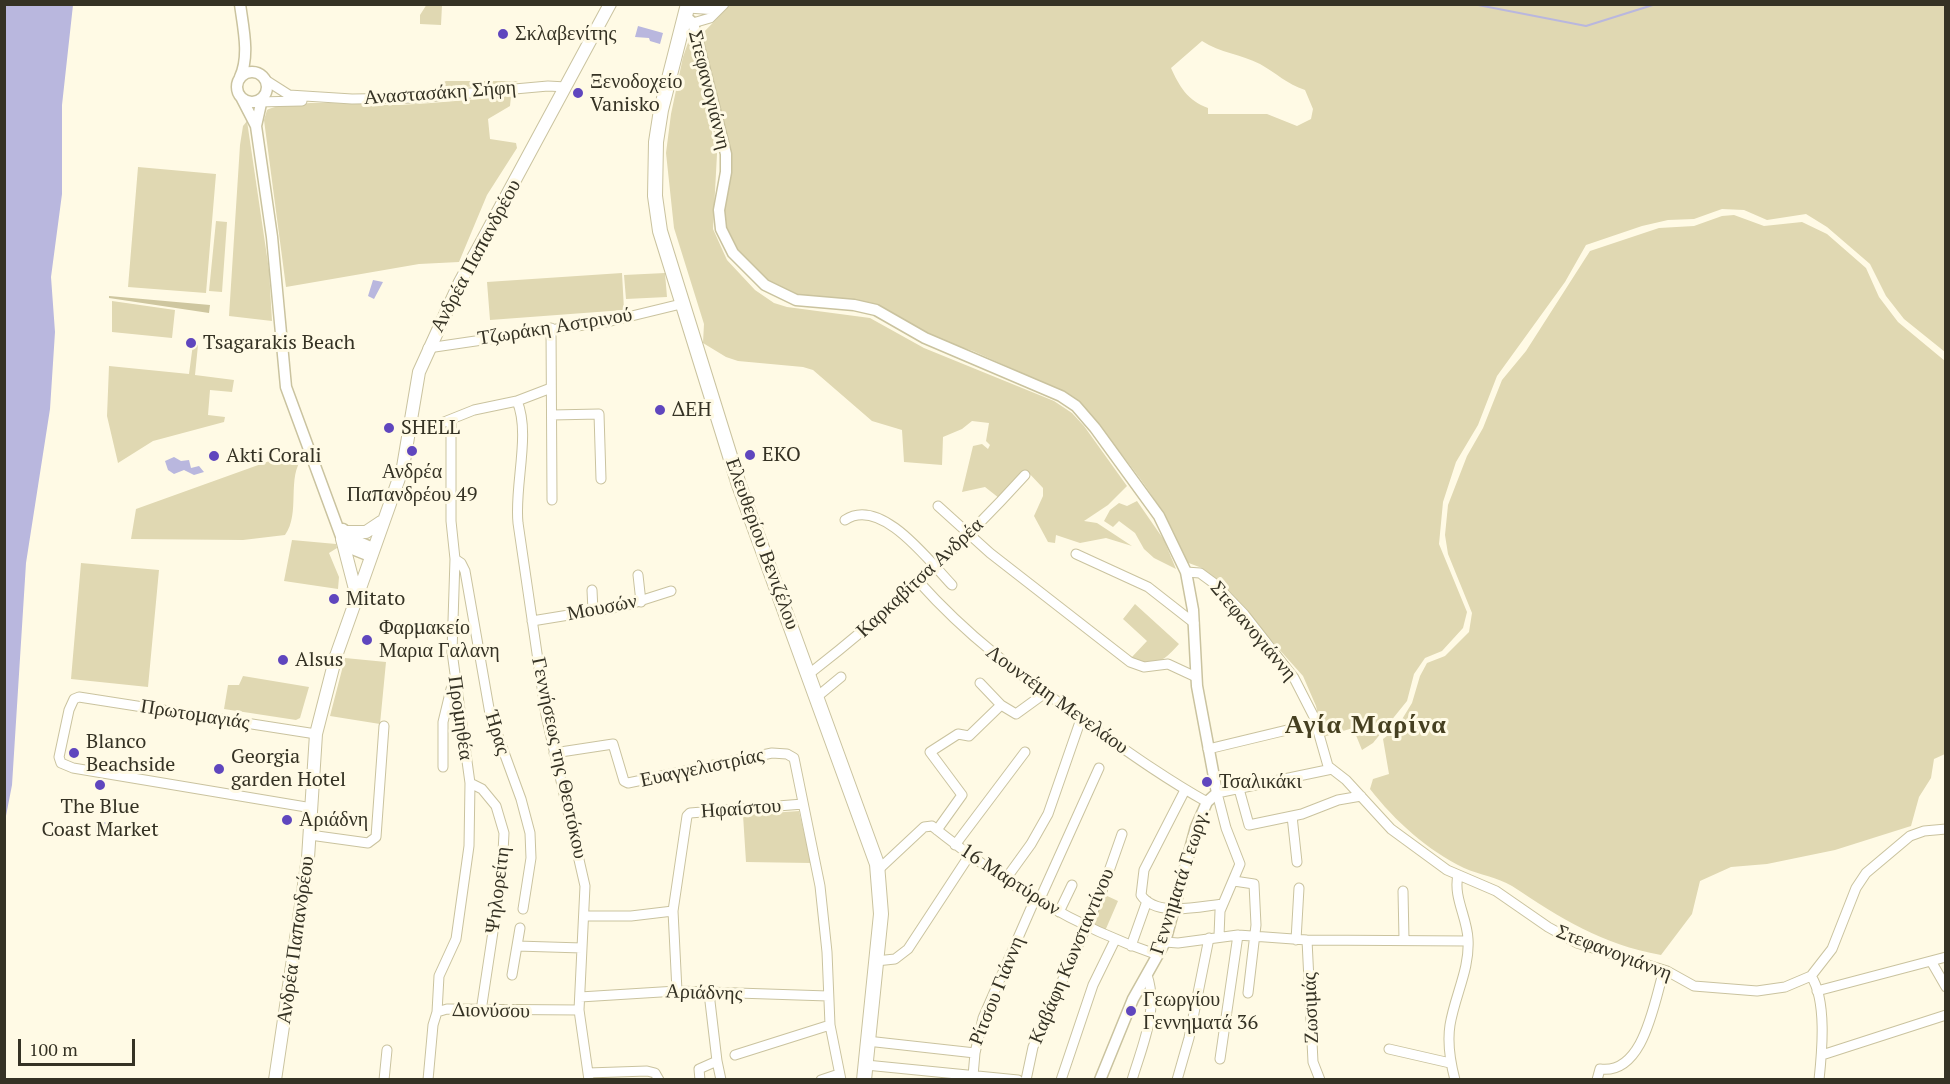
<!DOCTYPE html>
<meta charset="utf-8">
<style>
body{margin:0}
#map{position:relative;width:1950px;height:1084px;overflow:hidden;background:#fffae5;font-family:"PT Serif",serif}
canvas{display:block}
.frame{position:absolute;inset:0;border:6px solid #353224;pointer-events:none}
.scale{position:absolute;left:18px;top:1039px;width:117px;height:27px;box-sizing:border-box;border:3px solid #353224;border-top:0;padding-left:8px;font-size:18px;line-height:21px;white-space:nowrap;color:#353224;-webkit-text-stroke:4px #fffae5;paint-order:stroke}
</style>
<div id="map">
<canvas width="1950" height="1084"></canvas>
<div class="frame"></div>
<div class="scale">100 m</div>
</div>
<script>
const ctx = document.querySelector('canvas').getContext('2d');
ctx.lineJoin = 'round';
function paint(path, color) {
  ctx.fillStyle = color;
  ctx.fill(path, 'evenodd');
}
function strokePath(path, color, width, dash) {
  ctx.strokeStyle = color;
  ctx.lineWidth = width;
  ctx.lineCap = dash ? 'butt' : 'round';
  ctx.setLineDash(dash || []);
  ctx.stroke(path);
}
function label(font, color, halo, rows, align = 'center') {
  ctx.font = font + ' "PT Serif",serif';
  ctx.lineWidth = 6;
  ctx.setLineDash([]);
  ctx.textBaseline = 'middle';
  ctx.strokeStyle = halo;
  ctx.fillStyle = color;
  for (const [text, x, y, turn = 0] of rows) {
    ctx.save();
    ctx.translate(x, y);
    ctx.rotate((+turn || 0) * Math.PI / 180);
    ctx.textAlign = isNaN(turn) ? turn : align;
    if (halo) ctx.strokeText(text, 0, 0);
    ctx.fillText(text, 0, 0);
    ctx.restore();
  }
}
paint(new Path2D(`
 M427,4L442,5L441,25L420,24V15Z
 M731,4L1945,5V352L1904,319L1886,296L1870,264L1827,227L1806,214L1767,220L1744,210L1722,209L1694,219L1668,220L1642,226L1586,245L1565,282L1497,376L1478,425L1456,462L1443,502L1439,544L1467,612L1463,628L1442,651L1425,658L1414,674L1407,701L1373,743L1362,750L1353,728L1323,737L1316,706L1303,676L1218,581L1202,568L1186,562C1167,504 1117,449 1078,401L1064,392L973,351L935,339L897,319L798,296L773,286L747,263L726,235L723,208L728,189L702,38L703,33ZM1202,41C1220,53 1241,54 1260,64C1276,73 1287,84 1305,90L1313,109L1311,119L1297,126L1267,114H1208V108C1188,101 1179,86 1171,68Z
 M690,37L717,154L713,229L727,260L755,290L774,303L787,307L870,318L924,348L1054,401L1072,413L1084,426L1127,486L1108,505L1084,521L1097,523L1132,546L1106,538L1080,543L1056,535L1055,543L1048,542L1034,516L1043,496V488L1026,470L999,498L985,487L962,492L973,446L982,444L988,449L990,445L986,441L989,423L972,421L962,429L943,437L942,465L904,462L902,430L872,421L813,370L803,367L738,361L726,357L703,343L704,324L674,228L666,153L671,114L683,57Z
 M446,81H515L518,82L445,89L444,82Z
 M511,96L510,106L488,119L490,139L516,143L517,148L487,195L459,262L419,264L286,287L264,120L267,110C289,97 370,106 400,105C437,103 474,99 511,96Z
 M247,121L269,270L272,321L229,316L240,145L243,126Z
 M138,167L216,174L206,293L128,287Z
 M1734,215L1764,226L1802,222L1827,234L1866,268L1879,297L1898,322L1945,361V754L1934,759L1931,778L1919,797L1911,826L1835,850L1767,864L1731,867L1700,881L1692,914L1661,955C1601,944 1562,919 1512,886C1497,877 1480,875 1464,868C1427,850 1395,821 1370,789L1373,779L1389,774L1383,739L1396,729L1412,703L1420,676L1427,663L1445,656L1469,632L1472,613L1448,554L1445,535L1448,505L1467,456L1483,428L1502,380L1526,351L1590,251L1659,228L1694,226L1722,216Z
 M216,221L227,222L222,292L209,291Z
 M622,273L624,310L490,320L487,282Z
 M665,273L667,297L626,299L624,275Z
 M112,301L175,310L172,338L112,332Z
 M193,344L198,345L195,375L234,380L232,392L210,390L208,415L225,417L224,422L153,441L118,463L107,416L109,366L189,374Z
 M300,450L303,457C286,477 301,513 285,535L243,540L131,539L136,509Z
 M1137,501L1164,540L1176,569L1154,558L1144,549L1135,533L1119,521L1113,527L1104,521L1110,510L1119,503L1127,506Z
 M292,540L336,544L337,548L329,553L339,577L338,589L284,581Z
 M81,563L159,570L148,687L71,679Z
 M1135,604L1179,644C1163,662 1155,668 1131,658L1147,641L1123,619Z
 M345,658L386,662L380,724L330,716Z
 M243,676L309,687L300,718L296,720L224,709L228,685H239Z
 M799,811L811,863L746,862L743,815Z
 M1105,895L1118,901L1105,931L1092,924Z`), '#e0d8b2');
paint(new Path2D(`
 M109,296L210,305L209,313L109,298Z`), '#cec69f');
paint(new Path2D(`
 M5,4L73,5L62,105V194L51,277L55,332L50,409L26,563L12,785L5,821Z
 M638,26L663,33L660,44L650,41L649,38L635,37Z
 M373,280L383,282L374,299L368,296Z
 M174,457L181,461L189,460L191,468L199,466L204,472L194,475L184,470L174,474L168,470L165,461Z
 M96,821L120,825L118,835L95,832Z`), '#b9b7de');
strokePath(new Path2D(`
 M1473,4L1586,26L1656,4`), '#b9b7de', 2);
const minor = new Path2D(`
 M688,8L718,10
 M693,23L710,18L724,4
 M267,81L289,95L352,99L415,98L548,86L566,87
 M257,102L302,101
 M551,328L552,500
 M428,348L611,321L681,304
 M517,401C531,434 514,486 518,523L546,715L585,886L579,1010L589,1080
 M552,415L599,414L601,479
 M409,427L439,424L474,410L517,401L551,388
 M938,506L990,553L1130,662L1144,667L1168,664L1196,677
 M845,520C881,496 929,561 952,585
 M1076,554L1148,587L1194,623
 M455,559L461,563L465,571L490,714L521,799L530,833L531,858L523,909
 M1186,572L1200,573L1215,584L1244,614L1294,678L1314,717L1328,766L1346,780L1391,829L1447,870L1496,891L1548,927L1577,943L1667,971L1694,986L1757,991L1785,987L1811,976C1827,1000 1822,1052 1819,1080
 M638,575L641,602
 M919,582C971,640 1022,676 1084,721C1124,749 1164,778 1207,802
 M592,590L593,611
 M532,621L624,606L671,591
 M809,674C890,611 957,550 1025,475
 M980,683L1001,705L1016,714L1045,693
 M818,696L841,677
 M1208,749L1316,723
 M554,753L613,744L624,781L628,783L772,753L787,754L794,758L820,886L827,952L830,1025L841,1080
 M443,767V722L451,689L455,685
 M470,783L482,789L496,806L504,833L502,872L481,1011
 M1239,789L1249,825L1302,814L1338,800L1361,796
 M1185,790L1144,870L1141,895C1156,918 1201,906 1223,904
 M312,808L73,768L61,763L59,757L69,710L74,699L79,697L316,734
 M1292,816L1297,862
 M937,830L962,795L930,752L958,734L969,736L1001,705
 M310,835L368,843L376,837L384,726
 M955,845L1025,752
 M878,870L924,827L932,826C1001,881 1074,927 1158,955
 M1005,880L1031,844L1048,814L1081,719
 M1234,881L1254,884L1256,925L1248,993
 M1403,891L1404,939
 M1039,901L1099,768
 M1059,912L1072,885
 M585,916H631L673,911
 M1219,936L1220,911L1240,864L1226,828L1217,793L1332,769
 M1296,940L1299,888
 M1307,940L1313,1062L1320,1080
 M1165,942L1178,943L1238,935L1307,940L1468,941
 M517,946L582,948
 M1131,946L1147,901
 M876,961L895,959L908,949L969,856
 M1931,961L1946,987
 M512,975L520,928
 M1811,976L1832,949L1856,888L1866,873L1910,836L1924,831L1946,829
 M677,991L673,911L687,816L690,813L803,804
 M1817,991L1946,957
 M580,997L677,991L828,996
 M437,1012L439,976L456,939L469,846L470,783L452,652L455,559L451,521V420
 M867,1041L975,1053L983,1018L1035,899
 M1389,1049L1450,1063
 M735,1055L830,1025
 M1822,1055L1946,1015
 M1220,1059L1238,935
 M717,1061L721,1080
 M866,1065L1018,1080
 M588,1073L647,1071L655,1073L659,1080
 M973,1076L975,1053
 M384,1080L387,1050
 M428,1080L433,1025L437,1012L447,1009L579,1010
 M700,1080L699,1069L717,1061L709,993
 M821,1080L839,1074
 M1026,1080L1033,1047L1102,891L1122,834
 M1061,1080L1093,985L1115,940
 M1132,1080C1142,1046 1159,1010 1147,975
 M1177,1080L1189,1038L1209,938
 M1455,1080C1450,1061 1447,1044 1450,1025C1455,995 1470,969 1468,939C1467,917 1453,897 1458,875
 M1597,1080L1600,1069C1644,1075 1654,1002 1664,970`);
const tertiary = new Path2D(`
 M240,4C243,27 250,56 240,77
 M686,17L693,23L726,154V172L719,210L721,229L733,253L765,285L796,300L854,305L876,310L925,338L1061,396L1076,406L1095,428L1159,516L1186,572L1193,610L1197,686L1217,793L1207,802L1196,827L1165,942L1133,999L1100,1080
 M237 87a15 15 0 1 1 30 0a15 15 0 1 1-30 0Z
 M241,97L256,126L272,237L286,387L342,539L350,548L370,556
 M256,126L262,99
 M343,529L357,541L373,548`);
const secondary = new Path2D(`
 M345,532H366L381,522
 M342,539L356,593
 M275,1080L308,858L316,734L336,656L403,467L419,372L460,282L610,4`);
const primary = new Path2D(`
 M688,4L661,110L656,142L655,196L660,231L739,485L877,864L881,914L864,1080`);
strokePath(minor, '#cac39f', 11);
strokePath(tertiary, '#cac39f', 13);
strokePath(secondary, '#cac39f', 14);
strokePath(primary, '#cac39f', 16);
strokePath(minor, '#fff', 9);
strokePath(tertiary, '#fff', 10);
strokePath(secondary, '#fff', 12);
strokePath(primary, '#fff', 14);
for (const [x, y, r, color] of [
 [503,34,6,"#5f46be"],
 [578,93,6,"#5f46be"],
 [191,343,6,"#5f46be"],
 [660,410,6,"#5f46be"],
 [389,428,6,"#5f46be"],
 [412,451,6,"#5f46be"],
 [750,455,6,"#5f46be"],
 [214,456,6,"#5f46be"],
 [334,599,6,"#5f46be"],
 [367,640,6,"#5f46be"],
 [283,660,6,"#5f46be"],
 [74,753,6,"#5f46be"],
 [219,769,6,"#5f46be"],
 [1207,782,6,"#5f46be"],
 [100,785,6,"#5f46be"],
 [287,820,6,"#5f46be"],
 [1131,1011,6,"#5f46be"]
]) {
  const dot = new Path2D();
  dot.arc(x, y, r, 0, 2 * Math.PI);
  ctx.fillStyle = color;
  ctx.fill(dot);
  strokePath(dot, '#fffae5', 2);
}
label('20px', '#353224', '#fffae5', [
 ["Σκλαβενίτης",515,34],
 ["Ξενοδοχείο",590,82],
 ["Vanisko",590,105],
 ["Tsagarakis Beach",203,343],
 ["ΔΕΗ",672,410],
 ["SHELL",401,428],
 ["EKO",762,455],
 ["Akti Corali",226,456],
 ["Ανδρέα",412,472,"center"],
 ["Παπανδρέου 49",412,495,"center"],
 ["Mitato",346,599],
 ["Φαρμακείο",379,628],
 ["Μαρια Γαλανη",379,651],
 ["Alsus",295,660],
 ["Blanco",86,742],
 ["Beachside",86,765],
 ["Georgia",231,757],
 ["garden Hotel",231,780],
 ["Τσαλικάκι",1219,782],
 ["The Blue",100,807,"center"],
 ["Coast Market",100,830,"center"],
 ["Αριάδνη",299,820],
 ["Γεωργίου",1143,1000],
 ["Γεννηματά 36",1143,1023]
], 'left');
label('20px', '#353224', '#fffae5', [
 ["Στεφανογιάννη",709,90,76],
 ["Αναστασάκη Σήφη",440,93,-4],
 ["Ανδρέα Παπανδρέου",476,256,-62],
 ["Τζωράκη Αστρινού",555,327,-9],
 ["Ελευθερίου Βενιζέλου",762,544,70],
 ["Καρκαβίτσα Ανδρέα",920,578,-43],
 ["Μουσών",602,608,-11],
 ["Στεφανογιάννη",1253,631,50],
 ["Λουντέμη Μενελάου",1057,700,36],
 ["Πρωτομαγιάς",195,715,9],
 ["Προμηθέα",460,718,82],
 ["Ήρας",497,733,73],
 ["Γεννήσεως της Θεοτόκου",559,758,78],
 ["Ευαγγελιστρίας",702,768,-12],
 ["Ηφαίστου",741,809,-4],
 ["16 Μαρτύρων",1010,880,33],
 ["Γεννηματά Γεωργ.",1180,882,-72],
 ["Ψηλορείτη",498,890,-83],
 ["Ανδρέα Παπανδρέου",296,940,-82],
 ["Στεφανογιάννη",1614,953,21],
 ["Καβάφη Κωνσταντίνου",1072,956,-67],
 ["Ρίτσου Γιάννη",997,991,-68],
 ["Αριάδνης",704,993,2],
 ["Ζωσιμάς",1311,1008,-92],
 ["Διονύσου",491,1011,1]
]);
ctx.letterSpacing = '1.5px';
label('bold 26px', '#464021', '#fffae5', [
 ["Αγία Μαρίνα",1366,726]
]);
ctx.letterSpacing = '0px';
</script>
